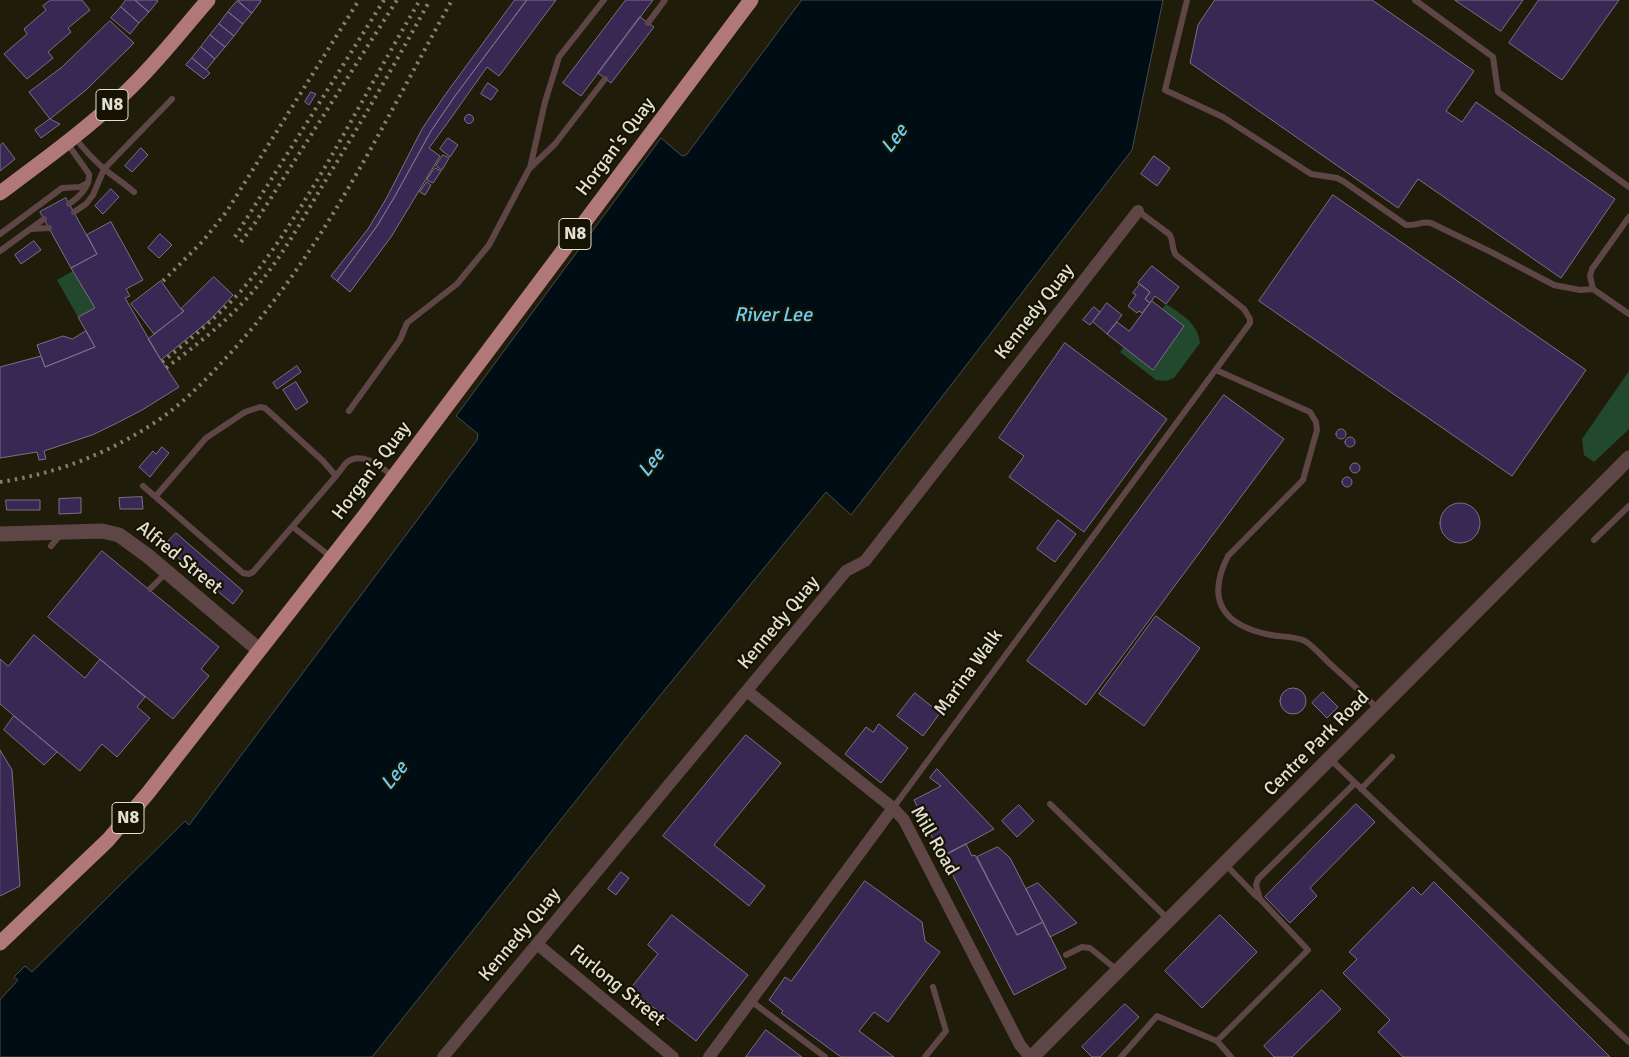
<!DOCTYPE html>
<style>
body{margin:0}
canvas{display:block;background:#201c0a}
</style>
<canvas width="1629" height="1057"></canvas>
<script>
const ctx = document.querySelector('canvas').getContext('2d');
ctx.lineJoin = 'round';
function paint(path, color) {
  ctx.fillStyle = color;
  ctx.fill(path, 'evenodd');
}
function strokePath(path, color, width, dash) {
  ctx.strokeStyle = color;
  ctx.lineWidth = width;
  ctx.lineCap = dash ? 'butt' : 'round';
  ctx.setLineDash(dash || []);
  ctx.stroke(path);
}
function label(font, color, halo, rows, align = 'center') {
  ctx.font = font + ' Signika,sans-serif';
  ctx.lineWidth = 4.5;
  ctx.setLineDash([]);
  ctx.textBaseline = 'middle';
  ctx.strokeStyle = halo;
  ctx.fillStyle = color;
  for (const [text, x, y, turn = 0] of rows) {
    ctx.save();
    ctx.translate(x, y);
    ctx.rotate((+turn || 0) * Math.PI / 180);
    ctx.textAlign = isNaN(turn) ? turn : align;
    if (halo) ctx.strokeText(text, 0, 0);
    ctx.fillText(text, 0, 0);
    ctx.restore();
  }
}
paint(new Path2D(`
 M73,271L95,308L78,317L57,280Z
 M1166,304C1181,314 1198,323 1200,343L1174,378L1166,381L1156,380L1120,352L1124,347L1153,370L1184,326L1162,309Z
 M1629,371V429L1594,462L1584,455L1582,439Z`), '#22492d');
const water = new Path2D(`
 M802,0H1163L1132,150L851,515L826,492L641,719L372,1057H0V1000L18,980L14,977L25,966L32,972L185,821L189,825L477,440L478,434L456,416L661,138L682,156L686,155Z`);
paint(water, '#000d15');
strokePath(water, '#444c4f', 1);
const building = new Path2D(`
 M51,0H82L90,10L68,28L71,32L48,52L53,58L27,79L4,54L27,34L24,29L46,10L43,6Z
 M126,0H135L149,12L139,23L121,7Z
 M135,0H157L158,1L149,12Z
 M238,0H260L261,1L252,13Z
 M515,0H527L455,96L431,131L395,196L377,226L337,281L331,276L368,229L386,199L422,129L445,95Z
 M527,0H556L499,76L487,67L446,125L429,148L440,156L391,237L350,292L337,281L377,226L395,196L431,131L455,96Z
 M626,0H653L581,96L563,83Z
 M1215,0H1372L1474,71L1446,111L1462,122L1476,102L1615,199L1561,278L1418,179L1398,208L1190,63L1198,25Z
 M1455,0H1523L1501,31Z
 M1539,0H1619L1562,80L1509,43Z
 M237,1L252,13L243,24L228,12Z
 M121,7L139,23L130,34L111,18Z
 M228,12L243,24L234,36L219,24Z
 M640,17L654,27L611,83L598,73Z
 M110,21L134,43L86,90L50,119L29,92L62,67Z
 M219,24L234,36L225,47L210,35Z
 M210,35L225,47L215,59L201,47Z
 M201,47L215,59L206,70L192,58Z
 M192,58L210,73L204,79L186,65Z
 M488,83L498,90L491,100L481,94Z
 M311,92L316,94L309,105L305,102Z
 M464.5 119a4.5 4.5 0 1 1 9 0a4.5 4.5 0 1 1-9 0Z
 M50,119L60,124L41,138L35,130Z
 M448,138L458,145L450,157L440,149Z
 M3,143L15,159L0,171V146Z
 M141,148L148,155L132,172L125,166Z
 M443,155L449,158L442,170L436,166Z
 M1154,156L1170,168L1157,186L1141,174Z
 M435,168L441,171L433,183L427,180Z
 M427,182L431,185L425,195L420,192Z
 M111,189L119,197L103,214L95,206Z
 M1333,195L1586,370L1512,476L1259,301Z
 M66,198L97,254L71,268L40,212Z
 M111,222L143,280L126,289L130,296L125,298L161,360L179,387L142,410L117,423L92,435L44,451L46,459L39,460L37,452L0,458V367L41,356L45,367L95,347L78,317L95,308L71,268L97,254L87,235Z
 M160,234L172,245L159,258L148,248Z
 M34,241L41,250L21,264L15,255Z
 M1152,266L1179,287L1166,304L1155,296L1150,303L1145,299L1150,292L1138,283Z
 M214,277L233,295L210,320L161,360L148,339L184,311L181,309Z
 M161,281L181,309L184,311L154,334L131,304Z
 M1140,284L1150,292L1145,299L1150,303L1142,313L1139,311L1137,313L1128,306L1136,295L1133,293Z
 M1152,301L1184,326L1153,370L1107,334L1117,322L1129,331Z
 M1107,303L1122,315L1107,334L1093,322Z
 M1094,307L1100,312L1090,325L1083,320Z
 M86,331L95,347L45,367L37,345L63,336L72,339Z
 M1065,343L1167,419L1084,532L1009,477L1024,456L999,438Z
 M297,366L301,372L277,389L273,383Z
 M296,382L308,402L296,410L283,390Z
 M1224,395L1284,439L1086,705L1027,661Z
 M1336 434a5 5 0 1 1 10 0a5 5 0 1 1-10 0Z
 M1345 442a5 5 0 1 1 10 0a5 5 0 1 1-10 0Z
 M162,447L169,453L150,477L139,467L153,451L156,454Z
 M1350 468a5 5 0 1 1 10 0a5 5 0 1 1-10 0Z
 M1342 482a5 5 0 1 1 10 0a5 5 0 1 1-10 0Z
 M142,497L143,509H120L119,498Z
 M81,498V513L59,514V499Z
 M6,500H40V510H7Z
 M1440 523a20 20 0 1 1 40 0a20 20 0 1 1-40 0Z
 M1058,520L1076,534L1055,562L1037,549Z
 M176,533L243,591L233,604L164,546Z
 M102,551L219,647L201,669L209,676L173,719L48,617Z
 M1156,616L1200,648L1144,726L1099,694Z
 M34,635L85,678L100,659L145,697L137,707L150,718L117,757L102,744L80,771L0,704V659L8,666Z
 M1280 701a13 13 0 1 1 26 0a13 13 0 1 1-26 0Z
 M1323,692L1338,707L1327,718L1312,703Z
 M915,693L940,713L923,736L897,716Z
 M14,716L57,752L44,765L4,730Z
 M879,724L908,748L881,783L845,754L866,727L873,732Z
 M746,735L781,763L714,845L765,886L749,906L663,836Z
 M0,750L12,770L20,886L0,896Z
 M937,769L994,829L942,857L914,800L941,786L930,778Z
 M1356,804L1375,822L1310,888L1317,896L1290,923L1265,897Z
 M1019,805L1034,821L1017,837L1002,821Z
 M966,844L972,856L975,855L1017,935L1043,922L1066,968L1014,995L943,856Z
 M998,847L1010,858L1043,922L1017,935L977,857Z
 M621,872L629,878L616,895L608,889Z
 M865,881L922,922L925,941L940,952L888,1022L874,1012L859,1031L894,1057H841L781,1013L783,1011L769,1000L785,977L791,981Z
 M1434,882L1610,1057H1403L1378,1032L1390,1020L1343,973L1357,959L1349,952L1413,887L1421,895Z
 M1038,883L1077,923L1050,937L1026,889Z
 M672,915L748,975L696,1041L630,989L658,954L648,945Z
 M1220,915L1257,952L1202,1008L1165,971Z
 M1322,990L1341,1009L1292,1057H1274L1264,1046Z
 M1125,1004L1139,1017L1100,1057H1092L1082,1047Z
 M766,1030L802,1057H746Z`);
paint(building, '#392853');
strokePath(building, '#787185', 1);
strokePath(new Path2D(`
 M1187,0L1165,90L1223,117L1311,174L1337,178L1343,181L1406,225C1415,226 1422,221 1431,223L1493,253L1554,285L1580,290L1593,289L1590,276L1592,269L1629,217
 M1415,0L1493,57L1498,92L1629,187
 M648,23L665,0
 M75,138C83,148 92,158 102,167C112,176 124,183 134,192
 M67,143L89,174C90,186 79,197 69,204
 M530,168L545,102L559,57L604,0
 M74,212L86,204L93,195L104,169L172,99
 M31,229L49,228
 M0,234L62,188L80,187L88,183
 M0,251L44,219
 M1593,289L1629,314
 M1216,370L1310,412L1316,422L1317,430L1303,480L1228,556C1205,601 1224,626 1271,635C1281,637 1295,636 1305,641C1313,646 1321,655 1328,662C1345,677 1362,693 1378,709
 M349,411L400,340L407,323L457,284L489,245L529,169L555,144L605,79
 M336,476C339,472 343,467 346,463C361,450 381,467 393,476
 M143,486L243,573L249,574L253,572L336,476L323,461L275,417L265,408L260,407L245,412L206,438L156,496
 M293,527L331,557
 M1594,540L1629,506
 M51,546L62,533
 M150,589L166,573
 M1330,759L1629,1042
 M1361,789L1392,757
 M1050,804L1169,920
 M893,808L1250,323V319L1244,309L1176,255C1171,248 1174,240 1169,234L1138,211
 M1225,864L1257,897
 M1066,955L1082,947L1090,948L1117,970
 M751,1001L825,1057
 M1217,1041L1231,1057
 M925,1057L946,1031L933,987
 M1121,1057L1157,1016L1217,1041L1308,950L1260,899L1256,885L1258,879L1355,783`), '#5f4646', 6);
strokePath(new Path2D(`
 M747,691L893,808L904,820L1020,1045L1030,1057
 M537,944L673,1057
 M443,1057L846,571L865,561L1138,211
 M709,1057L893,808`), '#5f4646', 12);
strokePath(new Path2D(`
 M0,534L102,531L119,535L148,556L259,650
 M1032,1057L1629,458`), '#5f4646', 15);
strokePath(new Path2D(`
 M0,193C43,161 87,129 126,92C156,64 181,31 208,0
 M0,943L108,840L148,793L365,515L751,0`), '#b07878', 15);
strokePath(new Path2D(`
 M235,237L384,0
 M241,242L255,223L397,0
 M163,281L203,241L227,211L359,0
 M162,362C190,340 217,317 241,291C275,251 301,207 328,162C359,108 388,54 420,0
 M166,368C195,346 224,324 249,296C279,262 301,222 324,183C361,123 396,62 430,0
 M0,482C54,474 105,455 151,425C178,408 202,384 224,360C322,256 383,123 452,0`), '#827f70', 4, [2.5, 5]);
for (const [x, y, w] of [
 [112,105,32],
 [575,234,32],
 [128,818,32]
]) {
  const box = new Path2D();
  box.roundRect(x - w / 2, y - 15.5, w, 31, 4);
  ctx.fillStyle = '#161303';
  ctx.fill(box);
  strokePath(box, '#e2e0d5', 1);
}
label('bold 18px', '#e2e0d5', null, [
 ["N8",112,105],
 ["N8",575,234],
 ["N8",128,818]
]);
label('19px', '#e2e0d5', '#161303', [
 ["Horgan's Quay",616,147,-53],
 ["Kennedy Quay",1035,312,-52],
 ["Horgan's Quay",372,471,-53],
 ["Alfred Street",179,558,39],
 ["Kennedy Quay",779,623,-50],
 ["Marina Walk",969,673,-54],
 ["Centre Park Road",1317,744,-45],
 ["Mill Road",934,841,60],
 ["Kennedy Quay",520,935,-50],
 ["Furlong Street",617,986,39]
]);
label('italic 20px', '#6bcef3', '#161303', [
 ["Lee",895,139,-53],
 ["River Lee",773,316],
 ["Lee",652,463,-53],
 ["Lee",395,776,-51]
]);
</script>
